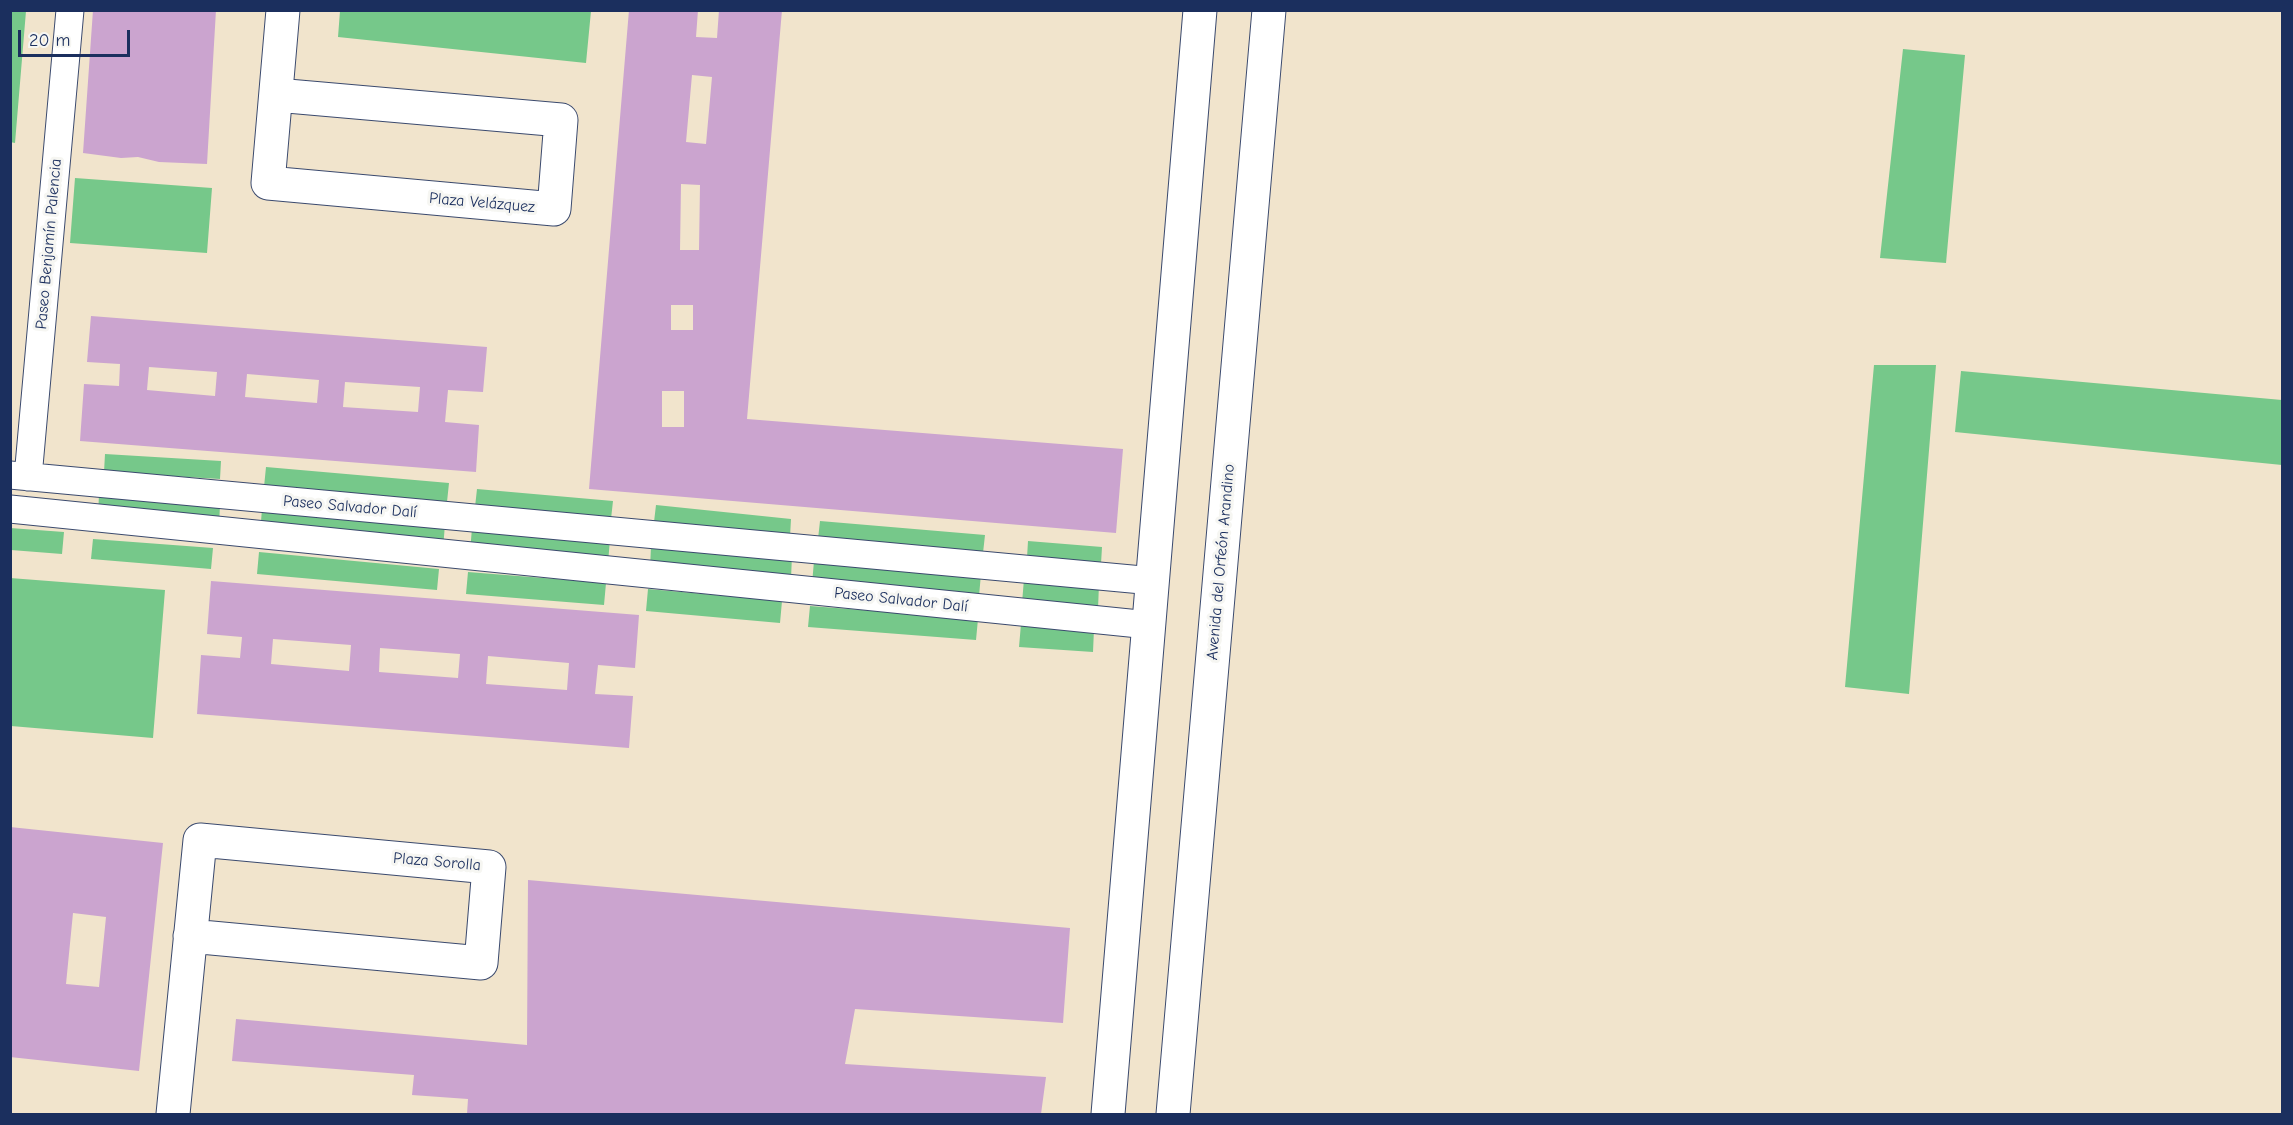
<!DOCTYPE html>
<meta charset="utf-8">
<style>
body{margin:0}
#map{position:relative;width:2293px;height:1125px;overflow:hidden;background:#f1e4cc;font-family:"Comic Neue",sans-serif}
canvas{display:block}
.frame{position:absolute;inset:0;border:12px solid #1b2f5e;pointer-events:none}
.scale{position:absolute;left:18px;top:30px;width:112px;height:27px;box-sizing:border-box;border:3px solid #1b2f5e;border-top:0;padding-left:8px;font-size:18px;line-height:21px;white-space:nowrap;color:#1b2f5e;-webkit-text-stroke:4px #f6f6f2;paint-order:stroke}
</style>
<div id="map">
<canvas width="2293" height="1125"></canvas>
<div class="frame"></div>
<div class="scale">20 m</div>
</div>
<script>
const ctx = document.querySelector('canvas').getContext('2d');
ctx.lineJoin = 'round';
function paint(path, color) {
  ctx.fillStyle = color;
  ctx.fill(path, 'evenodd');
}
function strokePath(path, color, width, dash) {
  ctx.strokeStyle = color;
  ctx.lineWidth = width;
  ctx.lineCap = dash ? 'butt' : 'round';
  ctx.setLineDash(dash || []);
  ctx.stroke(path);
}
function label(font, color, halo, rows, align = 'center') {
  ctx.font = font + ' "Comic Neue",sans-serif';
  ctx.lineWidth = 6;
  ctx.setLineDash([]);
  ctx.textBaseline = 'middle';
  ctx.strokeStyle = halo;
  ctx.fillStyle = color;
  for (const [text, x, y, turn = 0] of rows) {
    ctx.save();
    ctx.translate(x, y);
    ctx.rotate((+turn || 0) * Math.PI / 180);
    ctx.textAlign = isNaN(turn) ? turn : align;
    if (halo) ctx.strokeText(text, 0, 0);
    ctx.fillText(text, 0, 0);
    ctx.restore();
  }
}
paint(new Path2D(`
 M10,11H26L15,143L10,142Z
 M340,11H591L586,63L338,37Z
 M1903,49L1965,55L1946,263L1880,258Z
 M75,178L212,188L207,253L70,243Z
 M1874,365H1936L1909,694L1845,687Z
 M1961,371L2282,400V465L1955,432Z
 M105,454L221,461L220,479L104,472Z
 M266,467L449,483L447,502L264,487Z
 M477,489L613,501L611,519L475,507Z
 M99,494L220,504L219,527L98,517Z
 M656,505L791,519L790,537L654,522Z
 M262,509L445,524L443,549L260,534Z
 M820,521L985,535L983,553L818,539Z
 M10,528L64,532L62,554L11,550Z
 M472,528L610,539L608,563L470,552Z
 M93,539L213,548L211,569L91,559Z
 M1028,541L1102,547L1101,564L1027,558Z
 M651,546L792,555L791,579L650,569Z
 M259,552L439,569L437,590L257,574Z
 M814,561L981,574L979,596L812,584Z
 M468,572L606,583L604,605L466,594Z
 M10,578L165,590L153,738L11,726Z
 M1024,579L1099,584L1098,609L1022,603Z
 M648,589L782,601L780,623L646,611Z
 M810,606L978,619L976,640L808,627Z
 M1021,624L1094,629L1093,652L1019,647Z`), '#76c88a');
paint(new Path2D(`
 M93,10H216L207,164L159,162L138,157L121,158L83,153Z
 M629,10H698L696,37L717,38L719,10H782L747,419L1123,449L1116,533L589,489ZM692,75L712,77L706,144L686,142ZM681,184L700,185L699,250H680ZM671,305H693V330H671ZM662,391H684V427H662Z
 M91,316L487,347L483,392L448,390L445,422L479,425L476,472L80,441L84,384L119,386L120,364L87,362ZM149,367L217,372L215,396L147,390ZM247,374L319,380L317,403L245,397ZM345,382L420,387L418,412L343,407Z
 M211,581L639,615L635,668L598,665L595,694L633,696L629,748L197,714L201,655L240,658L242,637L207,634ZM273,639L351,645L349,671L271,664ZM380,648L460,654L458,678L379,672ZM488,656L569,663L567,690L486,684Z
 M10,827L163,843L139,1071L10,1057ZM73,913L106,917L99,987L66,984Z
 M528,880L1070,928L1063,1023L855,1009L845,1064L1046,1077L1041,1114H467L468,1099L412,1095L414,1075L232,1061L236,1019L527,1045Z`), '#cba4cf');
const pedestrian = new Path2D(`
 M10,475L1153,581
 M28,477L70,10
 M10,509L1149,625`);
const minor = new Path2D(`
 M276,95L561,120L554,209L268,183L283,10
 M173,1114L200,840L489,867L481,963L190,936
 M1108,1114L1200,10
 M1173,1114L1269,10`);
strokePath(pedestrian, '#3b4a6e', 29);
strokePath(minor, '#3b4a6e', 35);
strokePath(pedestrian, '#fff', 27);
strokePath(minor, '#fff', 33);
label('16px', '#1b2f5e', '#f6f6f2', [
 ["Plaza Velázquez",482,203,5],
 ["Paseo Benjamín Palencia",49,244,-85],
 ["Paseo Salvador Dalí",350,507,5],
 ["Avenida del Orfeón Arandino",1221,562,-85],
 ["Paseo Salvador Dalí",901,600,6],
 ["Plaza Sorolla",437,862,5]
]);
</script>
